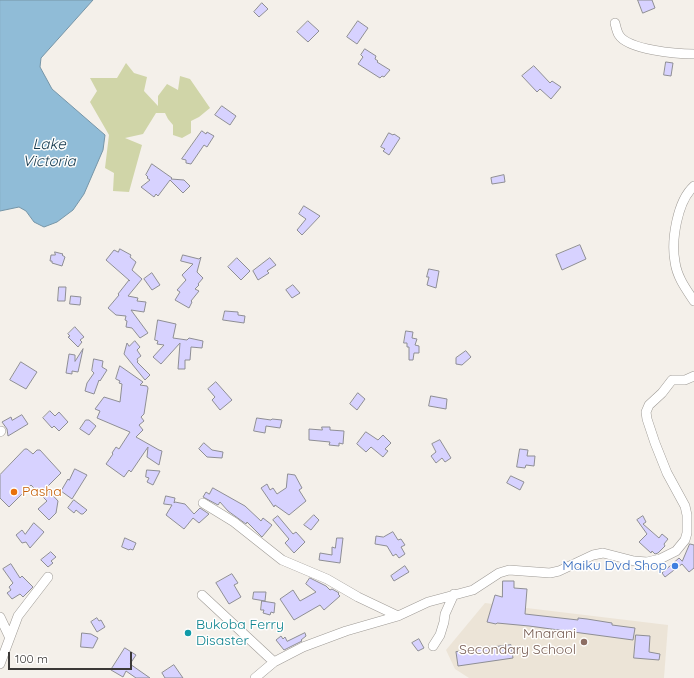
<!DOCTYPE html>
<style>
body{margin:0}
#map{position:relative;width:694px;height:678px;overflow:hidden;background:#f4f0ea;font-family:Quicksand,sans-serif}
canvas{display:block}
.scale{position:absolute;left:8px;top:652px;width:124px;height:18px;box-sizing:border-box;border:2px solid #3b3937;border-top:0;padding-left:5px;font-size:12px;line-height:14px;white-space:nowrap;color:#3b3937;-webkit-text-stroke:3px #fffefd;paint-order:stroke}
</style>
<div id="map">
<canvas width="694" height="678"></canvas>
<div class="scale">100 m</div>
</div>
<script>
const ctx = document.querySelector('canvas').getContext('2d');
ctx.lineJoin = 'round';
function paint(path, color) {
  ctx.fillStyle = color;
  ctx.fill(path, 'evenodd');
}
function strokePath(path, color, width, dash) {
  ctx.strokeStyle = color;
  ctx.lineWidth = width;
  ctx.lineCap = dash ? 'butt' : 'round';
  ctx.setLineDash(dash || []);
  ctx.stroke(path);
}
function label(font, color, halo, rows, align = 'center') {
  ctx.font = font + ' Quicksand,sans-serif';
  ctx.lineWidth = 3;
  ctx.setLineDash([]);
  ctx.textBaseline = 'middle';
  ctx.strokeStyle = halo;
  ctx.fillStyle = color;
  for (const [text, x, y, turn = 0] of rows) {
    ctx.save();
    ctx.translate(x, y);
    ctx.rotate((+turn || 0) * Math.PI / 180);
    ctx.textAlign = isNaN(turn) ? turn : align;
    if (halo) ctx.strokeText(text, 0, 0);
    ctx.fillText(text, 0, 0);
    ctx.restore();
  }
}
paint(new Path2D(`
 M485,603L668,625L664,678H469L455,669L446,650Z`), '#ece4d7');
paint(new Path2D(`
 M126,63L134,73L147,77L144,91L158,106V96L167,84L178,90L180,76L190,79L210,108L199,117L191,121V133L182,138L173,135V125L168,119L165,113H156L143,134L125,138L142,145L129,192L113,191L114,173L105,168L109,135L90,102L97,91L90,78H117Z`), '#d0d5a8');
const water = new Path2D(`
 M0,0H93L41,58L40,67L52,89L105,135L103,150L84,194L73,210L57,222L44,227L34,222L26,211L19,207L0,211Z`);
paint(water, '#90bcd7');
strokePath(water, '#7695a7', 1);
const building = new Path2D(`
 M638,0H652L655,8L643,13Z
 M262,3L268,9L259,17L254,12Z
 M308,21L319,31L308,42L297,32Z
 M358,21L368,28L357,44L347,37Z
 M365,49L376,56L375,59L378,61L377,62L390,70L384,77L382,76L380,78L358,64L363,57L361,55Z
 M666,62L673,63L671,76L664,75Z
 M534,66L550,83L552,81L561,87L551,99L540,89L537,92L522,76Z
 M222,106L236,116L230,125L215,115Z
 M202,131L206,134L207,132L214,136L207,147L204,145L191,164L186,163V160L182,159Z
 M389,133L393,135L394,134L400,138L389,155L383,151L385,149L381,147Z
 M152,164L172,178L171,179L184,180L190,186L183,193L170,180L158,196L156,194L154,197L141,187L150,180L147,178L148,177L146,175Z
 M504,175L505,182L492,184L491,178Z
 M304,206L320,216L302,235L297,230L306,219L299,214Z
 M580,245L586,259L562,270L556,255Z
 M120,249L131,255L130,257L136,262L132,270L142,279L128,296L138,298L137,301L146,302L144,312L131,310L148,333L140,338L132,328L126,327L127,321L125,320L126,316L116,315L108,308L119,295L118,294L129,280L130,281L106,260L114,250L118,252Z
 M55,252L63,254L62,255L65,257L62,266L52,263V261H50L51,255H55Z
 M183,255L199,259L201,257L197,272L203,278L198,284L199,285L195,289L199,291L191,301L192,302L189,308L175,300L180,292L177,290L186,280L182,275L193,264L181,261Z
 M237,258L250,271L241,280L228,267Z
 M270,258L276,265L267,271L269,273L258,280L253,271Z
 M429,269L439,271L436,288L427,285L429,277H427Z
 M152,273L160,285L152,290L144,279Z
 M293,285L300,293L292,298L286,290Z
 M59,287H66L65,301H58Z
 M71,296L81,297L80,305L70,304Z
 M225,311L238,312V315L245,316L244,323L223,320Z
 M158,320L176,324L173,338L187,340L189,338L203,341L202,348L191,347L190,360H185V369H178L180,343L161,364L153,357L164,345L157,344L158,341L155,340Z
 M75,327L84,337L80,340L82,342L78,347L68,337L70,336L68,334Z
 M406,331L413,332L412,338L417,339L415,345L419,346V353H414L413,360H409V347H407V343H404Z
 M135,341L140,347L137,350L141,356L137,359L138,361L137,362L150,375L145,380L124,354L127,343L129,346Z
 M83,349L78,372L72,371V374L66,373L69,354L75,355V361Z
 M466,351L471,357L462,365L456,364V358Z
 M94,359L103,361L102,367L107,370L100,381L99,380L94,394L85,391L87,383L94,373L92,371Z
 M21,362L37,372L26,389L10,380Z
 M120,366L143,382L140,385L147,386L148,388L144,414L141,417L144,421L139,425L143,430L136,437L159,450L162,451L159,465L147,457L148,447L131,472L129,470L124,477L106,464L113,454L112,453L116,447L119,449L130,432L97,418L100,411L95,409L104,397L120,402L122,384L119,383L120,381L116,379Z
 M216,382L232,400L220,410L212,400L215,397L208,389Z
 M358,393L365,399L357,410L350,404Z
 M431,396L447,399L446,409L429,406Z
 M50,411L55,416L59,412L68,422L59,431L54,426L52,428L43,418Z
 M22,415L28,424L8,436L7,429L2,422L11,417L12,420Z
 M257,418L271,420L272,419L282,420L280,428L266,426L265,433L254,431Z
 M86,420H89L96,426L89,435L80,429Z
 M322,427H330V430L344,431L343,444L339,443V446L329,445L330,442L309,440V429L322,430Z
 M366,432L378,440L383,435L391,443L385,449L388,451L383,457L371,447L366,452L357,444Z
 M440,440L451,458L445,462L442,458L436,463L431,456L436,452L432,444Z
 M204,443L212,450L223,452L222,458L207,457L199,449Z
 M25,449H27L33,454L37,450H40L61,473L46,488L58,501L56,513L49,520L38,509L47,501L31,485L9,507L0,498V475Z
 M520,449L528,450L527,456H535L534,466L526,465L525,468L517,467Z
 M75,469L87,475L72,499L61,491L68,479L69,480Z
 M147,470L160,471L153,485L147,482L149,478L146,477Z
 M288,474L295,475L302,488L299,490L306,501L289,515L275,505L274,507L261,488L267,484L270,490L273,488L277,494L286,488Z
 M511,476L524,482L520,490L507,483Z
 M213,488L245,506L261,521L263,518L272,525L262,537L247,522L246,524L228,511L220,502L218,505L203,497L206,492L209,494Z
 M166,496L175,498L174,503L175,502L185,504L194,514L200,508L209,514L199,523L193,518L184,529L166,515L172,505L164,504Z
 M74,500L87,510L83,514H81L76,510L74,513L68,508Z
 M314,515L319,520L311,530L304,525Z
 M278,516L293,534L296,532L305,542L294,553L285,543L289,539L273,520Z
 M643,516L646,522L643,524L659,538L662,534L668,539L664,544L665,546L658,553L655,554L652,551L651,553L639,542L647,534L637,520Z
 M34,523L44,532L30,548L26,542L22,543L16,535L22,530L25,534Z
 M393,532L398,540L401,539L405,545L401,547L405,554L399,558L396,554L393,556L387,546L375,544L376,536L383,537Z
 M125,538L136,543L133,550L130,549L129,550L122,547Z
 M337,538H343L340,563L319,560L320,553L332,555V547L335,548Z
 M690,544L694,545V568L689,572L682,564L665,577L662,573L679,558L682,561Z
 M51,552L56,557L51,561L53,563L48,567L41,560Z
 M11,564L20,578L22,576L33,587L23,597L20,594L12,599L7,593L11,590L9,587L13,583L3,569Z
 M405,566L409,572L394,581L391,576Z
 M232,574L238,583L234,585L241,597L229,604L216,583Z
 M310,578L326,586L330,590L332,589L339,593L338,594L340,596L324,610L320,605L294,620L280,599L293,590L300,601L316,592L306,584Z
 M503,581H514V588L527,589L525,614L578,620V618L587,619L612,623V625L635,628L633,640L529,626L497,623L496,624L487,622L495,595L502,597Z
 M254,592H266L265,601L253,599Z
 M262,601L275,603L274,613L271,612L270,615L263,613L264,610H261Z
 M97,618L99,621L101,620L105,627L97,632L91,622Z
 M82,633L91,634L98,638L93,648L81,647Z
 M305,633L306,636L301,640L302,641L284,650L276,640L281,636L283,639L285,637L287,641Z
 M636,635L650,636L649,652L660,654L659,660L634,658Z
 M419,639L424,648L418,651L412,643Z
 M511,645L513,658L458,666L456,652Z
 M125,648L136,655L130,664L150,678H136L126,671L123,677L111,670Z
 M174,665L183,678H165L162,673Z`);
paint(building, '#d7d2ff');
strokePath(building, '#8e8e94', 1);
const street = new Path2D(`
 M615,23C616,27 617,32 619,35C628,50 678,54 694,54
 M694,186C677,201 671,241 675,262C677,277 686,289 694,301
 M0,432L1,431
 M203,503L234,522L282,560L327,579L358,597L398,616
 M202,595L274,662
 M0,617L9,636
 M433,646L440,635L444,622L445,614L454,594
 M0,664L18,616L48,577
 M255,678L274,662L303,647L346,631L398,616L428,602L473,590L499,573L509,570L550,573L559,571L593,555L603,553L634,561L647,562L660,559L676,551L685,540L687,533V515L685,506L667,473L655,443L647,419L646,412L649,405L662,393L672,380H685L694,376`);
strokePath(street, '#9e9a95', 10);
strokePath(street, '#fff', 9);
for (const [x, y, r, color] of [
 [14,492,4,"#e8710a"],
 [675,566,4,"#3f7fe0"],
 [188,633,4,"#0f9aa8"],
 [584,642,4,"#8d6e63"]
]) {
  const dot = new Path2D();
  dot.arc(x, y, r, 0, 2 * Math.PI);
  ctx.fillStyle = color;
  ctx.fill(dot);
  strokePath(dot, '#fffefd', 1.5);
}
label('14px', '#c56008', '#fffefd', [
 ["Pasha",22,492]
], 'left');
label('14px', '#366cbe', '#fffefd', [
 ["Maiku Dvd Shop",667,566]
], 'right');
label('14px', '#0d838f', '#fffefd', [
 ["Bukoba Ferry",196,625],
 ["Disaster",196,641]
], 'left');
label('14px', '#785e54', '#fffefd', [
 ["Mnarani",576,634],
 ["Secondary School",576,650]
], 'right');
label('italic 15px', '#12374b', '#fffefd', [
 ["Lake",49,144],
 ["Victoria",49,161]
]);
</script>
